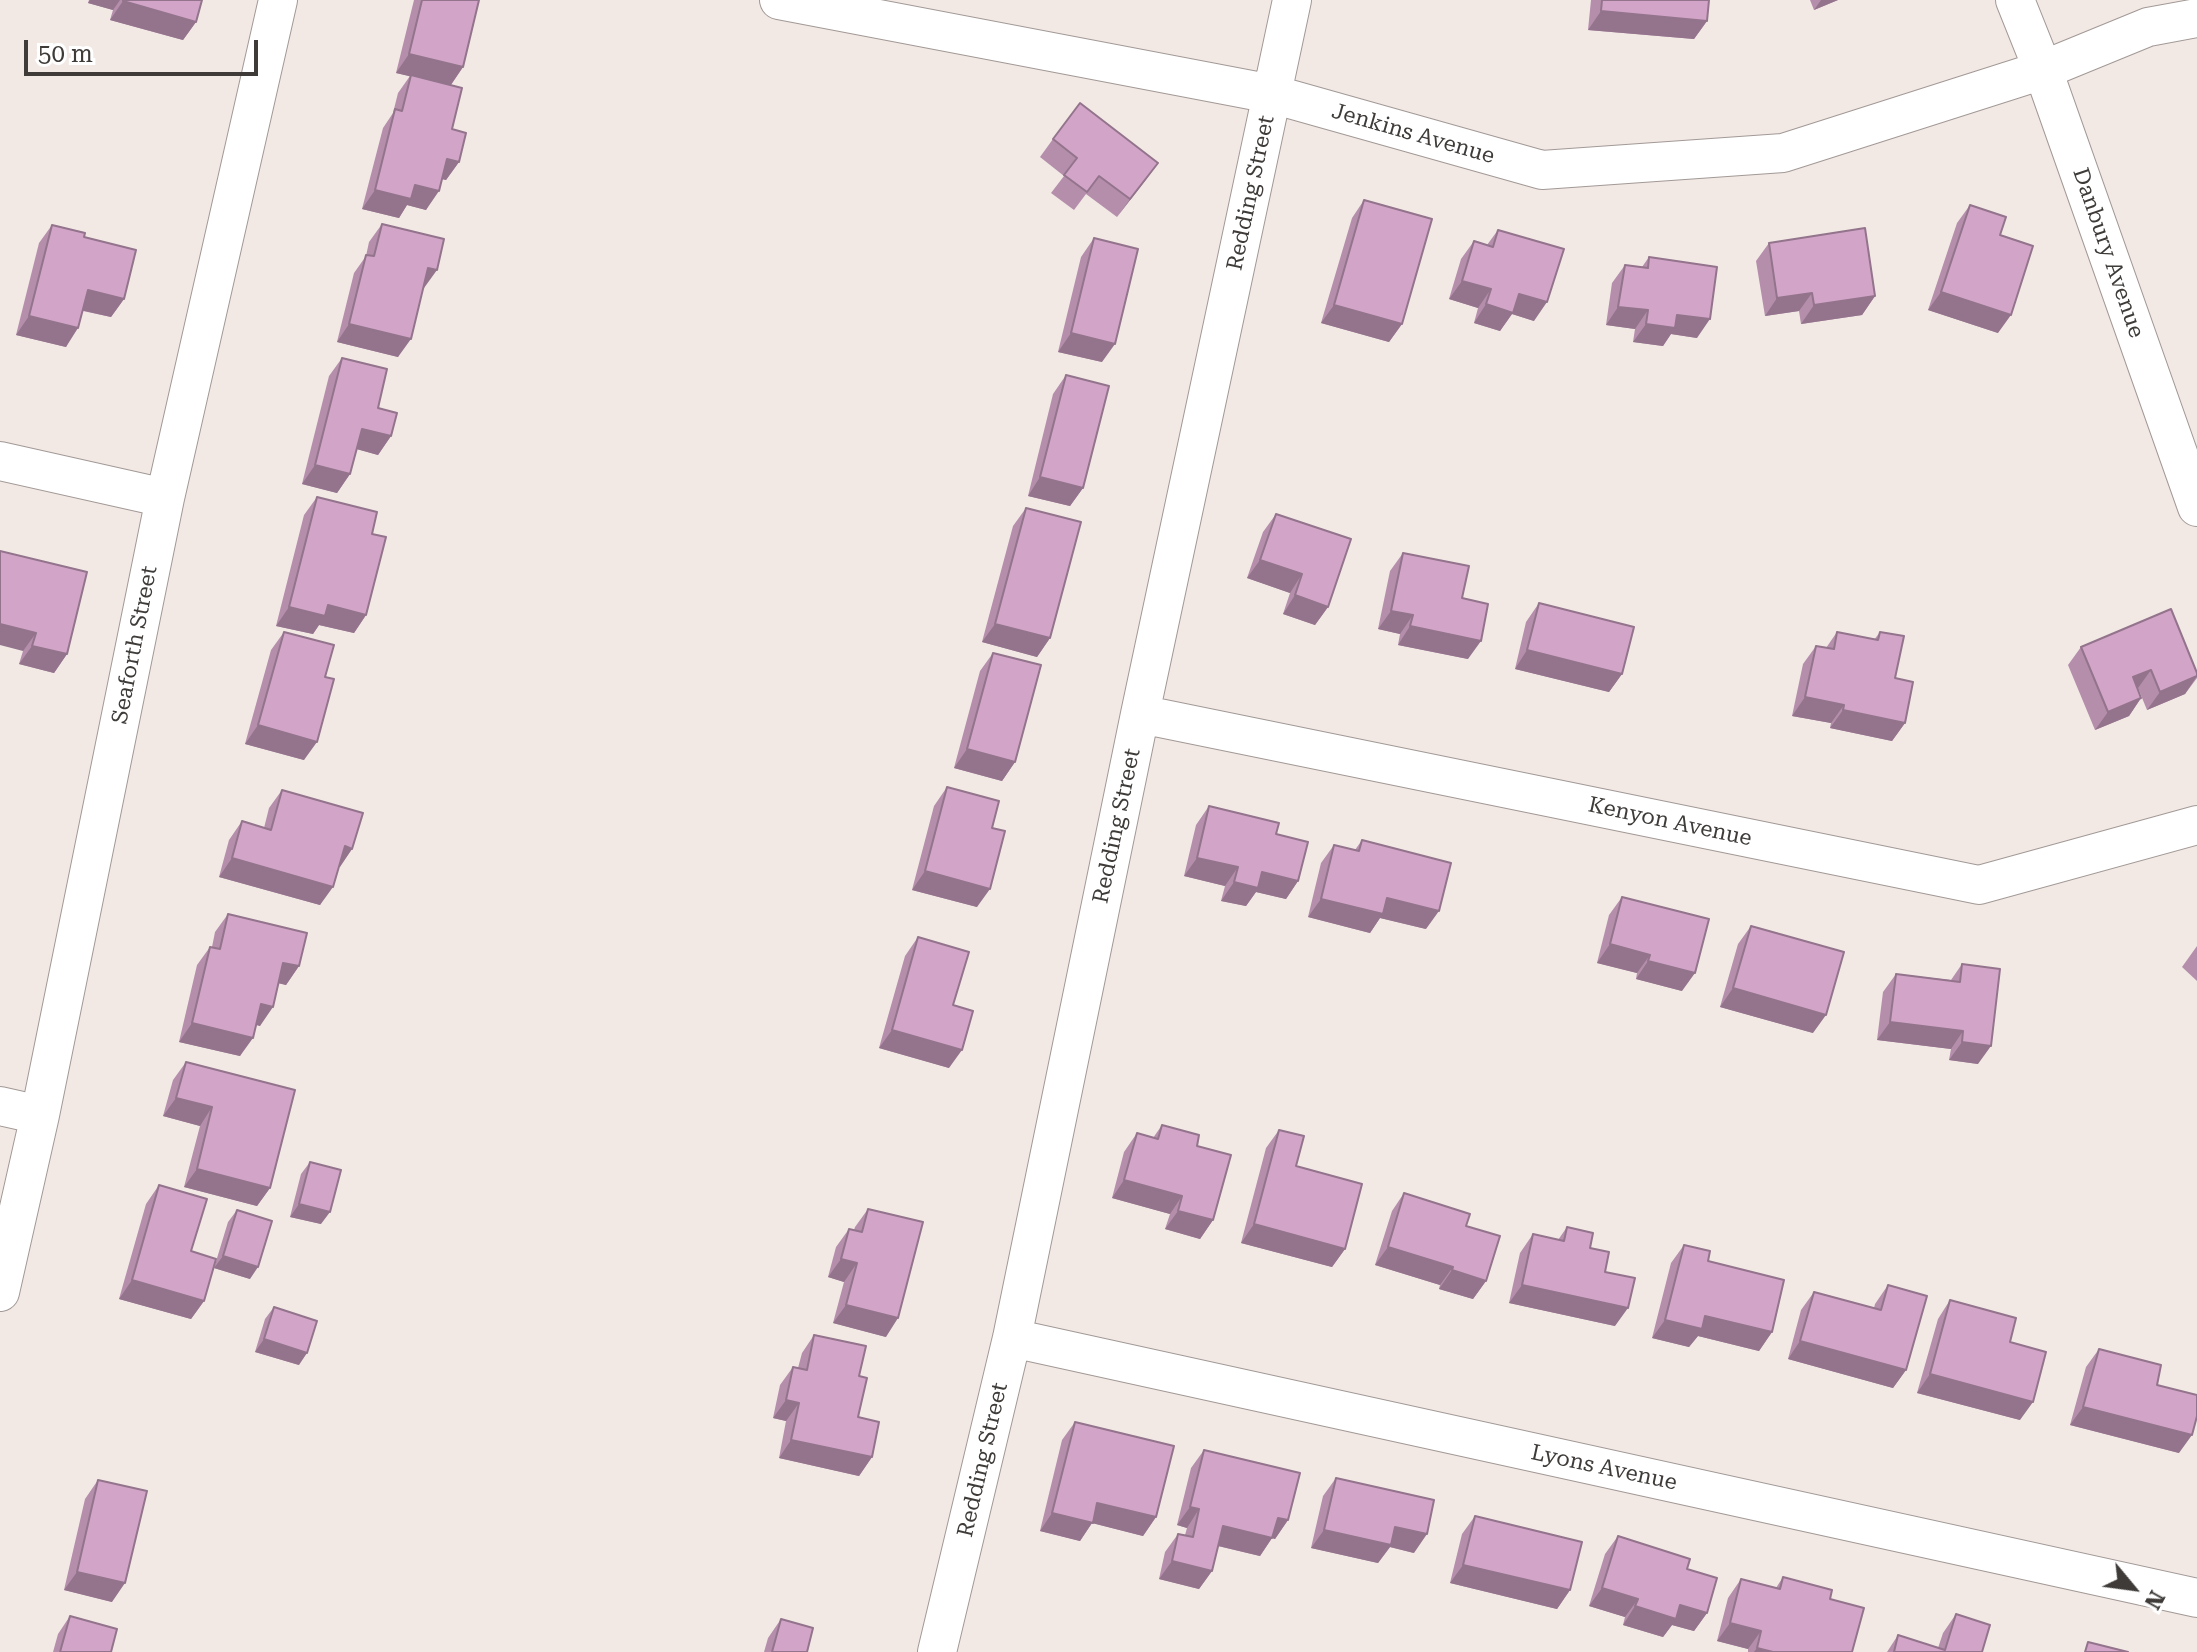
<!DOCTYPE html>
<style>
body{margin:0}
#map{position:relative;width:2197px;height:1652px;overflow:hidden;background:#f2e9e5;font-family:"Roboto Serif",serif}
canvas{display:block}
.north{position:absolute;left:2093px;top:1548px;width:80px;height:80px;-webkit-text-stroke:6px #fff;paint-order:stroke;rotate:119deg;font-size:22px;font-weight:700;line-height:32px;text-align:center;color:#3e3b39}
.north::after{content:'';display:block;margin:auto;width:28px;height:36px;background:#3e3b39;clip-path:polygon(50% 0,100% 100%,50% 72%,0 100%)}
.scale{position:absolute;left:24px;top:40px;width:234px;height:36px;box-sizing:border-box;border:4px solid #3e3b39;border-top:0;padding-left:10px;font-size:24px;line-height:28px;white-space:nowrap;color:#3e3b39;-webkit-text-stroke:6px #fff;paint-order:stroke}
</style>
<div id="map">
<canvas width="2197" height="1652"></canvas>
<div class="north">N</div>
<div class="scale">50 m</div>
</div>
<script>
const ctx = document.querySelector('canvas').getContext('2d');
ctx.lineJoin = 'round';
function strokePath(path, color, width, dash) {
  ctx.strokeStyle = color;
  ctx.lineWidth = width;
  ctx.lineCap = dash ? 'butt' : 'round';
  ctx.setLineDash(dash || []);
  ctx.stroke(path);
}
function paint(path, color) {
  ctx.fillStyle = color;
  ctx.fill(path, 'evenodd');
}
function label(font, color, halo, rows, align = 'center') {
  ctx.font = font + ' "Roboto Serif",serif';
  ctx.lineWidth = 8;
  ctx.setLineDash([]);
  ctx.textBaseline = 'middle';
  ctx.strokeStyle = halo;
  ctx.fillStyle = color;
  for (const [text, x, y, turn = 0] of rows) {
    ctx.save();
    ctx.translate(x, y);
    ctx.rotate((+turn || 0) * Math.PI / 180);
    ctx.textAlign = isNaN(turn) ? turn : align;
    if (halo) ctx.strokeText(text, 0, 0);
    ctx.fillText(text, 0, 0);
    ctx.restore();
  }
}
const minor = new Path2D(`
 M779,0L1272,94L1542,170L1783,153L2043,70L2148,27L2197,18
 M2015,0L2043,70L2197,507
 M0,461L165,498
 M1140,714L1979,885L2197,825
 M0,1106L40,1115
 M0,1292L40,1115L165,498L278,0
 M1012,1338L2197,1598
 M937,1652L1012,1338L1140,714L1292,0`);
strokePath(minor, '#a29996', 40);
strokePath(minor, '#fff', 38);
paint(new Path2D(`
 M89,0H202L196,22L183,40L110,20L113,10L88,3Z
 M414,0H479L463,67L451,85L452,129L459,162L446,180L442,179L426,210L407,205L399,218L362,209L383,128L393,113L398,93L410,76L396,73Z
 M1591,0H1709L1707,21L1694,39L1588,30Z
 M1810,0H1838L1814,10Z
 M1053,139L1158,163L1117,217L1086,194L1074,210L1051,193L1064,176L1040,157Z
 M1364,200L1402,324L1389,342L1321,323L1352,218Z
 M1970,205L2000,235L1998,333L1928,310L1957,223Z
 M382,224L424,288H423L398,357L337,342L354,273L366,256L369,242Z
 M52,225L84,237L124,299L111,317L83,311L66,347L16,335L39,243Z
 M1498,230L1534,321L1512,314L1500,331L1474,323L1478,308L1449,299L1461,259L1474,241L1487,245Z
 M1094,238L1102,362L1058,352L1081,257Z
 M1769,243L1875,296L1862,315L1801,324L1799,311L1765,316L1756,261Z
 M1649,257L1697,338L1671,334L1663,346L1633,342L1635,329L1606,325L1612,283L1625,265L1642,267Z
 M342,358L378,408L391,436L378,455L357,449L350,474L337,493L302,484L329,376Z
 M1066,375L1083,488L1070,506L1028,496L1053,394Z
 M317,497L372,534L366,615L354,633L319,625L313,634L276,626L304,515Z
 M1026,508L1050,638L1037,657L982,642L1013,526Z
 M1276,514L1328,607L1315,625L1283,614L1290,593L1247,578L1263,532Z
 M0,551L67,654L54,673L19,664L23,651Z
 M1403,553L1462,598L1468,659L1398,645L1400,634L1378,629L1390,571Z
 M1539,603L1622,674L1609,692L1515,669L1526,622Z
 M284,632L325,677L304,760L245,744L271,650Z
 M1837,632L1874,640L1880,632L1895,678L1905,723L1892,741L1830,728L1831,723L1792,716L1803,664L1816,646L1826,648Z
 M2081,647L2197,673V678L2185,694L2147,710L2138,688L2141,698L2129,716L2095,730L2068,665Z
 M993,653L1015,762L1002,781L954,768L980,671Z
 M947,787L992,828L977,907L912,890L934,806Z
 M282,790L352,849L339,867L320,905L219,877L229,840L242,821L264,828L269,808Z
 M1209,806L1276,834L1298,881L1286,899L1256,892L1246,906L1221,901L1225,886L1184,876L1196,825Z
 M1362,840L1426,929L1380,918L1370,933L1308,917L1321,863L1334,845L1355,850Z
 M1622,897L1682,991L1636,979L1637,973L1597,963L1609,915Z
 M228,914L299,966L286,985L278,983L260,1026L256,1025L240,1056L179,1042L197,965L210,947H212L215,932Z
 M1751,926L1813,1033L1720,1007L1738,944Z
 M918,937L953,1005L949,1068L879,1048L905,956Z
 M2197,946V981L2182,967Z
 M1962,964L1978,1064L1949,1060L1951,1049L1877,1040L1883,992L1896,974L1951,980Z
 M186,1062L270,1188L257,1206L184,1187L200,1126L163,1116L173,1080Z
 M1162,1125L1197,1146L1213,1220L1200,1239L1165,1229L1170,1214L1112,1198L1124,1152L1137,1133L1153,1138Z
 M1279,1130L1296,1166L1345,1249L1332,1267L1241,1243L1266,1148Z
 M310,1162L321,1224L290,1217L301,1174Z
 M159,1185L191,1251L204,1301L191,1319L119,1299L146,1204Z
 M1404,1193L1466,1226L1486,1281L1473,1299L1439,1289L1440,1285L1375,1265L1392,1211Z
 M868,1209L886,1337L833,1323L844,1282L828,1277L836,1247L849,1229L854,1230L855,1227Z
 M237,1210L250,1279L214,1268L228,1222Z
 M1567,1227L1590,1248L1615,1326L1509,1303L1520,1253L1533,1234L1558,1240Z
 M1684,1245L1708,1261L1772,1332L1759,1351L1698,1336L1689,1347L1652,1338L1671,1263Z
 M1888,1285L1906,1370L1893,1388L1788,1359L1801,1310L1814,1292L1874,1308L1875,1304Z
 M1950,1300L2010,1342L2020,1420L1917,1393L1938,1319Z
 M274,1307L299,1365L255,1352L265,1319Z
 M814,1335L859,1376L858,1417L872,1457L859,1476L779,1458L786,1421L773,1418L780,1385L793,1367L798,1368L802,1353Z
 M2099,1349L2157,1385L2179,1453L2070,1425L2086,1367Z
 M1075,1422L1156,1517L1143,1536L1092,1523L1080,1541L1040,1531L1062,1440Z
 M1204,1450L1288,1520L1275,1539L1272,1538L1260,1556L1218,1546L1212,1571L1199,1589L1159,1579L1165,1552L1178,1534L1185,1535L1187,1528L1177,1525L1191,1468Z
 M1336,1478L1414,1553L1390,1547L1378,1563L1311,1548L1323,1496Z
 M98,1480L112,1602L64,1590L85,1499Z
 M1475,1516L1570,1590L1557,1609L1450,1583L1462,1534Z
 M1618,1536L1687,1569L1707,1613L1694,1631L1672,1625L1663,1637L1623,1625L1625,1617L1589,1606L1605,1554Z
 M1783,1577L1830,1599L1852,1652H1748V1649L1717,1641L1728,1598L1741,1579L1776,1588Z
 M1956,1614L1982,1652H1887L1898,1635L1938,1648L1943,1633Z
 M70,1616L111,1652H53L58,1634Z
 M781,1619L807,1652H764L768,1638Z`), '#b58eac');
paint(new Path2D(`
 M90,0H120L113,10L88,3Z
 M1821,0H1838L1814,10Z
 M123,1L196,22L183,40L110,20Z
 M1601,11L1707,21L1694,39L1588,30Z
 M409,54L463,67L450,86L396,73Z
 M447,159L459,162L446,180L434,177Z
 M1158,163L1145,181L1117,217L1130,199Z
 M415,185L439,191L426,210L407,205L399,218L362,209L375,190Z
 M428,268L437,270L424,288L415,286Z
 M1462,281L1491,289L1478,308L1449,299Z
 M88,290L124,299L111,317L76,309Z
 M1941,292L2011,315L1998,333L1928,310Z
 M1812,293L1799,311L1765,316L1777,298Z
 M1519,294L1547,302L1534,321L1512,314L1500,331L1474,323L1486,304Z
 M1875,296L1862,315L1801,324L1814,305Z
 M1334,305L1402,324L1389,342L1321,323Z
 M1618,307L1648,310L1635,329L1606,325Z
 M1677,315L1710,319L1697,338L1671,334L1663,346L1633,342L1646,324Z
 M29,316L78,328L66,347L16,335Z
 M349,324L411,339L398,357L337,342Z
 M1071,333L1115,344L1102,362L1058,352Z
 M362,429L391,436L378,455L349,447Z
 M315,465L350,474L337,493L302,484Z
 M1040,477L1083,488L1070,506L1028,496Z
 M1260,560L1302,574L1290,593L1247,578Z
 M1295,595L1328,607L1315,625L1283,614Z
 M328,605L366,615L354,633L319,625L313,634L276,626L289,607Z
 M1391,611L1413,615L1400,634L1378,629Z
 M0,624L36,633L23,651L0,645Z
 M995,624L1050,638L1037,657L982,642Z
 M1410,626L1481,641L1468,659L1398,645Z
 M32,646L67,654L54,673L19,664Z
 M1527,650L1622,674L1609,692L1515,669Z
 M2151,670L2138,688L2121,696L2133,677Z
 M2197,676L2185,694L2147,710L2160,692Z
 M1805,697L1844,705L1831,723L1792,716Z
 M2141,698L2129,716L2095,730L2108,712Z
 M1843,710L1905,723L1892,741L1830,728Z
 M258,725L317,742L304,760L245,744Z
 M967,749L1015,762L1002,781L954,768Z
 M345,846L352,849L340,867L332,865Z
 M232,858L333,887L320,905L219,877Z
 M1197,858L1238,867L1225,886L1184,876Z
 M925,871L990,889L977,907L912,890Z
 M1262,872L1298,881L1286,899L1256,892L1246,906L1221,901L1234,882Z
 M1387,898L1439,911L1426,929L1380,918L1370,933L1308,917L1321,899Z
 M1610,944L1650,955L1637,973L1597,963Z
 M1648,961L1695,973L1682,991L1636,979Z
 M283,963L299,966L286,985L270,981Z
 M1733,988L1826,1015L1813,1033L1720,1007Z
 M261,1004L273,1007L260,1026L248,1022Z
 M1890,1022L1963,1031L1951,1049L1877,1040Z
 M192,1023L253,1038L240,1056L179,1042Z
 M892,1030L962,1050L949,1068L879,1048Z
 M1962,1042L1991,1046L1978,1064L1949,1060Z
 M176,1098L212,1107L200,1126L163,1116Z
 M197,1169L270,1188L257,1206L184,1187Z
 M1124,1180L1182,1196L1170,1214L1112,1198Z
 M299,1204L330,1212L321,1224L290,1217Z
 M1178,1211L1213,1220L1200,1239L1165,1229Z
 M1254,1224L1345,1249L1332,1267L1241,1243Z
 M1388,1247L1453,1267L1440,1285L1375,1265Z
 M223,1256L258,1267L250,1279L214,1268Z
 M841,1259L857,1263L844,1282L828,1277Z
 M1452,1270L1486,1281L1473,1299L1439,1289Z
 M132,1280L204,1301L191,1319L119,1299Z
 M1522,1285L1628,1308L1615,1326L1509,1303Z
 M846,1305L898,1318L886,1337L833,1323Z
 M1705,1316L1772,1332L1759,1351L1698,1336L1689,1347L1652,1338L1665,1320Z
 M264,1339L307,1353L299,1365L255,1352Z
 M1800,1341L1906,1370L1893,1388L1788,1359Z
 M1930,1374L2033,1402L2020,1420L1917,1393Z
 M786,1400L799,1403L786,1421L773,1418Z
 M2083,1407L2192,1435L2179,1453L2070,1425Z
 M791,1440L872,1457L859,1476L779,1458Z
 M1097,1503L1156,1517L1143,1536L1092,1523L1080,1541L1040,1531L1052,1513Z
 M1190,1507L1199,1509L1187,1528L1177,1525Z
 M1278,1518L1288,1520L1275,1539L1272,1538L1260,1556L1210,1544L1223,1526Z
 M1395,1527L1427,1534L1414,1553L1390,1547L1378,1563L1311,1548L1324,1530Z
 M1172,1561L1212,1571L1199,1589L1159,1579Z
 M1463,1565L1570,1590L1557,1609L1450,1583Z
 M77,1572L125,1583L112,1602L64,1590Z
 M1602,1588L1638,1599L1625,1617L1589,1606Z
 M1680,1605L1707,1613L1694,1631L1672,1625L1663,1637L1623,1625L1635,1606Z
 M1730,1623L1761,1631L1748,1649L1717,1641Z
 M1757,1648L1773,1652H1754Z`), '#93748c');
const building = new Path2D(`
 M123,0H202L196,22L123,1Z
 M422,0H479L463,67L409,54Z
 M1602,0H1709L1707,21L1601,11Z
 M411,75L462,88L452,129L466,133L459,162L447,159L439,191L415,185L411,199L375,190L395,109L402,111Z
 M1080,103L1158,163L1130,199L1099,176L1087,192L1064,175L1077,158L1053,139Z
 M1364,200L1432,219L1402,324L1334,305Z
 M1970,205L2006,217L2000,235L2033,246L2011,315L1941,292Z
 M382,224L444,239L437,270L428,268L411,339L349,324L366,255L374,256Z
 M52,225L85,233L84,237L136,250L124,299L88,290L78,328L29,316Z
 M1865,228L1875,296L1814,305L1812,293L1777,298L1769,243Z
 M1498,230L1564,249L1547,302L1519,294L1513,313L1486,304L1491,289L1462,281L1474,241L1493,247Z
 M1094,238L1138,249L1115,344L1071,333Z
 M1649,257L1717,267L1710,319L1677,315L1675,328L1646,324L1648,310L1618,307L1625,265L1648,268Z
 M342,358L387,369L378,408L397,413L391,436L362,429L350,474L315,465Z
 M1066,375L1109,386L1083,488L1040,477Z
 M317,497L377,512L372,534L386,537L366,615L328,605L325,616L289,607Z
 M1026,508L1081,522L1050,638L995,624Z
 M1276,514L1351,539L1328,607L1295,595L1302,574L1260,560Z
 M0,551L87,572L67,654L32,646L36,633L0,624Z
 M1403,553L1469,566L1462,598L1488,604L1481,641L1410,626L1413,615L1391,611Z
 M1539,603L1634,627L1622,674L1527,650Z
 M2171,609L2197,673V676L2160,692L2151,670L2133,677L2141,698L2108,712L2081,647Z
 M284,632L334,645L325,677L334,679L317,742L258,725Z
 M1837,632L1878,640L1880,632L1904,636L1895,678L1913,682L1905,723L1843,710L1844,705L1805,697L1816,646L1834,649Z
 M993,653L1041,665L1015,762L967,749Z
 M947,787L999,801L992,828L1005,831L990,889L925,871Z
 M282,790L363,813L352,849L345,846L333,887L232,858L242,821L271,830Z
 M1209,806L1279,823L1276,834L1308,842L1298,881L1262,872L1258,888L1234,882L1238,867L1197,858Z
 M1362,840L1451,863L1439,911L1387,898L1383,914L1321,899L1334,845L1359,851Z
 M1622,897L1709,919L1695,973L1648,961L1650,955L1610,944Z
 M228,914L307,933L299,966L283,963L273,1007L261,1004L253,1038L192,1023L210,947L220,949Z
 M1751,926L1844,952L1826,1015L1733,988Z
 M918,937L969,952L953,1005L973,1011L962,1050L892,1030Z
 M1962,964L2000,969L1991,1046L1962,1042L1963,1031L1890,1022L1896,974L1960,982Z
 M186,1062L295,1090L270,1188L197,1169L212,1107L176,1098Z
 M1162,1125L1199,1135L1197,1146L1231,1155L1213,1220L1178,1211L1182,1196L1124,1180L1137,1133L1158,1139Z
 M1279,1130L1304,1136L1296,1166L1362,1184L1345,1249L1254,1224Z
 M310,1162L341,1170L330,1212L299,1204Z
 M159,1185L207,1199L191,1251L216,1259L204,1301L132,1280Z
 M1404,1193L1470,1214L1466,1226L1500,1236L1486,1281L1452,1270L1453,1267L1388,1247Z
 M868,1209L923,1222L898,1318L846,1305L857,1263L841,1259L849,1229L862,1232Z
 M237,1210L272,1221L258,1267L223,1256Z
 M1567,1227L1593,1233L1590,1248L1609,1252L1605,1272L1635,1278L1628,1308L1522,1285L1533,1234L1564,1241Z
 M1684,1245L1710,1251L1708,1261L1784,1280L1772,1332L1705,1316L1702,1329L1665,1320Z
 M1888,1285L1927,1296L1906,1370L1800,1341L1814,1292L1881,1310Z
 M1950,1300L2016,1318L2010,1342L2046,1352L2033,1402L1930,1374Z
 M274,1307L317,1321L307,1353L264,1339Z
 M814,1335L866,1346L859,1376L867,1378L858,1417L879,1422L872,1457L791,1440L799,1403L786,1400L793,1367L807,1370Z
 M2099,1349L2161,1365L2157,1385L2197,1395V1416L2192,1435L2083,1407Z
 M1075,1422L1174,1446L1156,1517L1097,1503L1093,1523L1052,1513Z
 M1204,1450L1300,1473L1288,1520L1278,1518L1272,1538L1223,1526L1212,1571L1172,1561L1178,1534L1193,1537L1199,1509L1190,1507Z
 M1336,1478L1434,1500L1427,1534L1395,1527L1391,1545L1324,1530Z
 M98,1480L147,1491L125,1583L77,1572Z
 M1475,1516L1582,1542L1570,1590L1463,1565Z
 M1618,1536L1690,1559L1687,1569L1717,1578L1707,1613L1680,1605L1676,1619L1635,1606L1638,1599L1602,1588Z
 M1783,1577L1832,1590L1830,1599L1864,1608L1852,1652H1773L1757,1648L1761,1631L1730,1623L1741,1579L1780,1589Z
 M1956,1614L1990,1625L1982,1652H1894L1898,1635L1945,1650Z
 M70,1616L117,1629L111,1652H60Z
 M781,1619L813,1628L807,1652H772Z
 M2088,1642L2128,1652H2085Z`);
paint(building, '#d2a5c8');
strokePath(building, '#93748c', 2);
label('22px', '#3e3b39', '#fff', [
 ["Jenkins Avenue",1413,134,16],
 ["Redding Street",1251,193,-78],
 ["Danbury Avenue",2108,253,71],
 ["Seaforth Street",135,645,-79],
 ["Kenyon Avenue",1670,822,12],
 ["Redding Street",1117,826,-78],
 ["Redding Street",983,1460,-77],
 ["Lyons Avenue",1604,1468,12]
]);
</script>
